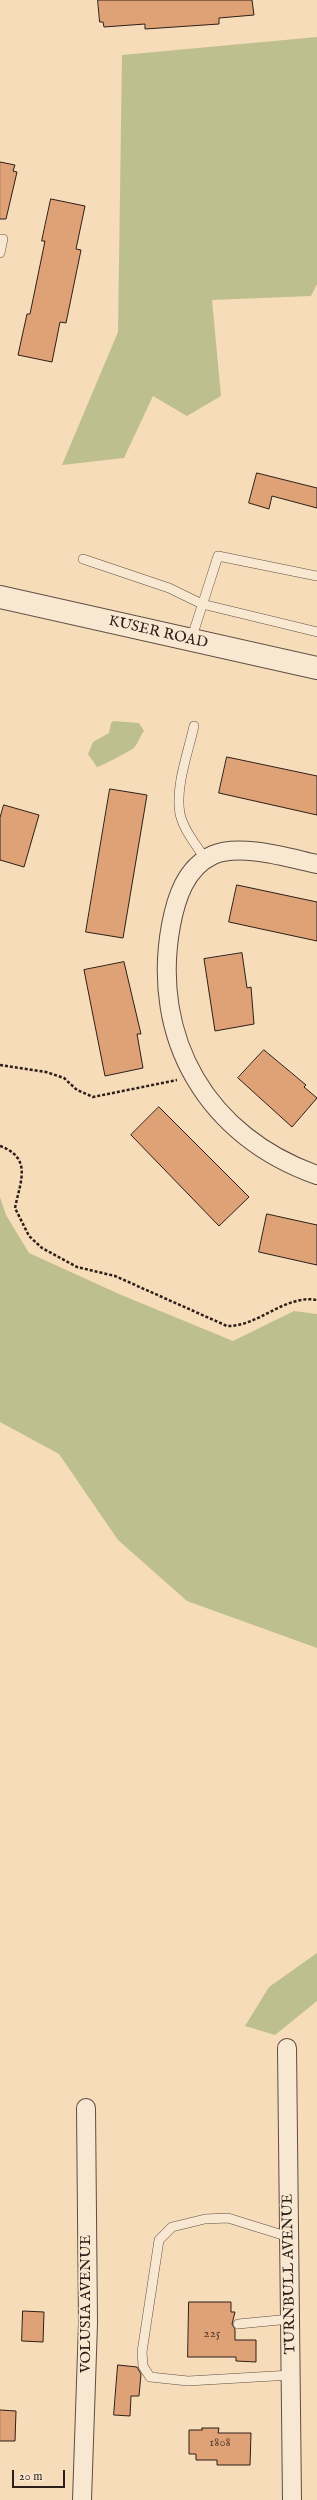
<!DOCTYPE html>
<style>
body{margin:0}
#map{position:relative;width:317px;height:2500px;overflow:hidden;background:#f6dcb8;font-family:"IM FELL English",serif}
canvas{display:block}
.scale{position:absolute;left:12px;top:2470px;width:53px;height:18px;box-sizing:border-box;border:2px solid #2c1f1a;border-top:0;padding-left:5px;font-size:12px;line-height:14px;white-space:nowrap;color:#2c1f1a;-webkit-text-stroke:3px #f9e8d1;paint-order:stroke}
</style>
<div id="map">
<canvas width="317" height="2500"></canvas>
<div class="scale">20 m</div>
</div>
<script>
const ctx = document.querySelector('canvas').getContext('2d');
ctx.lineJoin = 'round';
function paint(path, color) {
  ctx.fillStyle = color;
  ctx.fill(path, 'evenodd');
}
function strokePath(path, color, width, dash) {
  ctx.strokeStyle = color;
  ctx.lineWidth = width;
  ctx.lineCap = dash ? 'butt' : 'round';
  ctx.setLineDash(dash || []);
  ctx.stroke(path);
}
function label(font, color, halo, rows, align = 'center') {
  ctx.font = font + ' "IM FELL English",serif';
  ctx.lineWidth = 3;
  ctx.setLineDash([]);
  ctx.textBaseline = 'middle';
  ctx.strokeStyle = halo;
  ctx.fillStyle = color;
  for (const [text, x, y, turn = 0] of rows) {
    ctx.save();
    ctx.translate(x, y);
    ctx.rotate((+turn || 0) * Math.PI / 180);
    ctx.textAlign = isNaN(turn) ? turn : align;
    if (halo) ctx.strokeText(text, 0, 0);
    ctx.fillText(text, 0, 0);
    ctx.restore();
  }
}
paint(new Path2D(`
 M317,37V284L311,296L212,300L221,396L187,416L153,396L124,458L62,465L118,332L122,55Z
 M113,721L139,723L144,731C140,736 138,743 134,748C130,751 102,766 97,767L88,754L93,742L109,733L111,723Z
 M0,1197L6,1215L29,1253L119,1294L233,1341L294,1311L317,1314V1648L187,1601L118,1540L59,1454L0,1422Z
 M317,1953V2001L275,2035L245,2026L269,1987Z`), '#bdc08e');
const building = new Path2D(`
 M98,0H252L254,15L219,18V24L145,29V24L104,27L103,22H100Z
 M0,162L15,165L13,171L17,172L6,219H0Z
 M51,199L85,206L76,249L81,250L66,323L60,322L52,362L18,355L27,314H30L45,241H42Z
 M257,473L317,488V508L272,496L269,509L249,503Z
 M227,757L317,776V815L219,793Z
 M110,789L147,795L123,938L86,932Z
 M4,805L39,815L24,867L0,860V818Z
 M237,885L317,902V941L229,922Z
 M242,953L247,988L251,987L254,1024L215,1031L204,959Z
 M124,962L141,1034H137L143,1068L105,1076L84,970Z
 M264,1050L306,1085L304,1087L317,1098L292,1127L238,1078Z
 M159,1107L249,1197L219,1226L131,1135Z
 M267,1214L317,1225V1265L259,1252Z
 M189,2302H231V2312H235L232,2324L235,2329V2340H256V2362L236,2361V2357H188Z
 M23,2311L44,2312L43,2342L22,2341Z
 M118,2365L137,2367L141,2374L139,2396H131L130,2416L114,2415Z
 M0,2410L16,2411L15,2441H0Z
 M202,2428H219L218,2433H251L250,2465H217V2460H196V2454H189V2430H202Z`);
paint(building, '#dfa277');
strokePath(building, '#2c1f1a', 1);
const service = new Path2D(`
 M0,239H3L0,253
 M83,559L169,588L202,604L317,632
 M191,640L218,556L317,576
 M194,726C188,753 175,787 180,814C184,831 197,846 206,860
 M289,2237L228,2218L205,2219L172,2227L159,2240L142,2352L143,2366L150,2377L188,2381L291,2375
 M238,2324L290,2319`);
const minor = new Path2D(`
 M317,864C289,858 240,843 213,855C185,868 176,899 171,925C150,1039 208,1137 317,1175
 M287,2048L292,2500
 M82,2500L88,2323L86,2108`);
const tertiary = new Path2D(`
 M0,597L317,668`);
strokePath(service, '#5e4e42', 10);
strokePath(minor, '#5e4e42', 20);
strokePath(tertiary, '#5e4e42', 24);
strokePath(new Path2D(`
 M0,1065L46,1072L64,1078L77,1090L93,1097L177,1080
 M0,1146C33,1158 20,1182 15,1208L29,1236L42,1248L77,1267L115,1276L227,1326C258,1327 285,1294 317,1300`), '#2c1f1a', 2.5, [3, 2]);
strokePath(service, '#f9e8d1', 9);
strokePath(minor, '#f9e8d1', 18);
strokePath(tertiary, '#f9e8d1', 22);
label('13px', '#594031', null, [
 ["225",212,2334],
 ["1808",220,2443]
]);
label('15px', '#2c1f1a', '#f9e8d1', [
 ["KUSER ROAD",158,633,13],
 ["TURNBULL AVENUE",290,2274,-91],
 ["VOLUSIA AVENUE",87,2304,-90]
]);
</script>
